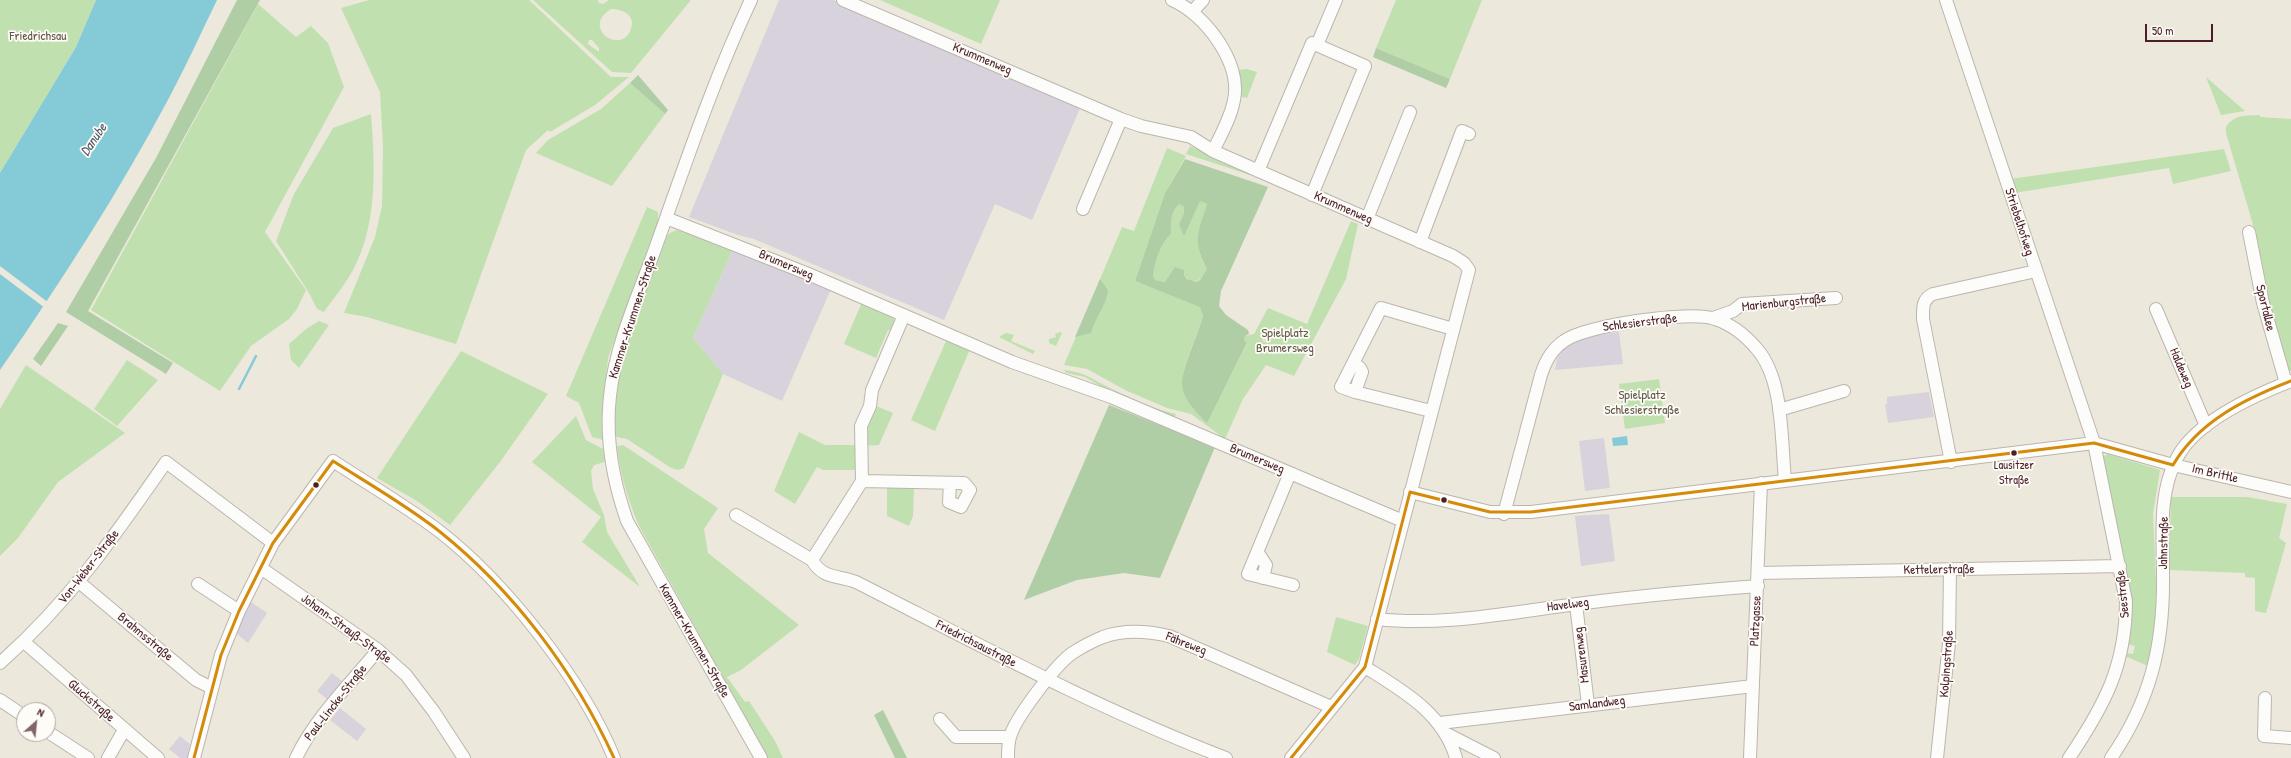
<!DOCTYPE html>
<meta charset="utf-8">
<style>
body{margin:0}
#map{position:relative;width:2291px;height:758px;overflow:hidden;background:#ece8dc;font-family:"Patrick Hand",sans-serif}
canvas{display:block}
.north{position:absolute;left:16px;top:702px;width:40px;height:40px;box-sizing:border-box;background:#fdfcf7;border:1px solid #b5a4a5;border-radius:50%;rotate:27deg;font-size:11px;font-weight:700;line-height:16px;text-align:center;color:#4a1f2b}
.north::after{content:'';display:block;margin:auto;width:14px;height:18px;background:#836569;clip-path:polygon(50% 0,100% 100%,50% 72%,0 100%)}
.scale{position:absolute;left:2145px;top:24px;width:68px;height:18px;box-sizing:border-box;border:2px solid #4a1f2b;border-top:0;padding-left:5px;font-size:12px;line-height:14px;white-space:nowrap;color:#4a1f2b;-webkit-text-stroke:3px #fdfcf7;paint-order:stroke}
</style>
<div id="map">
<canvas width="2291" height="758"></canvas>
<div class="north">N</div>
<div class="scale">50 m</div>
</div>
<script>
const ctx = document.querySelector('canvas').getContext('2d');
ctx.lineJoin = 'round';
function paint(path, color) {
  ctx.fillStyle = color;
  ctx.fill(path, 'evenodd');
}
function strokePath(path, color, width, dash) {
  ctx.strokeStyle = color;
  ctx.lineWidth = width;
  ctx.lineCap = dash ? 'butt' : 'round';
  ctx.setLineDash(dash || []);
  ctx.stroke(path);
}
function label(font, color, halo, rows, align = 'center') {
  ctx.font = font + ' "Patrick Hand",sans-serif';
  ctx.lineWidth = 3.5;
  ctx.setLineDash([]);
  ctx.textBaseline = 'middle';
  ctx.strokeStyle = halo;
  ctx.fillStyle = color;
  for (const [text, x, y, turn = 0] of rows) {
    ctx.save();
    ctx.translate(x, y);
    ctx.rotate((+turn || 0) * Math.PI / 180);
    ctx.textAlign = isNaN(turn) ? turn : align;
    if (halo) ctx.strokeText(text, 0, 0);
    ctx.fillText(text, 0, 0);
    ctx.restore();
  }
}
paint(new Path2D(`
 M779,0H833L1081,106L1032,220L995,204L944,320L754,239L738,235L689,217Z
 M733,249L831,289L782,401L723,374L693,338Z
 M1619,332L1623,364L1555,370L1557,359L1564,349L1580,337Z
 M1929,392L1934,417L1888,423L1885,404H1887V397Z
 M1604,438L1610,488L1585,491L1579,441Z
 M1609,514L1615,561L1581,566L1575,516Z
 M251,602L267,613L248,643L236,633Z
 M332,673L342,681L327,699L317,691Z
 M340,708L366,729L357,741L330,720Z
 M180,736L190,744L187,758H180L169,749Z`), '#d7d2db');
paint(new Path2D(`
 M0,0H96L76,47L0,173Z
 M369,0H529L611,77H629L595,105L550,132L548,130L526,150L456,344L367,317L344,313L375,237L382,206L383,147L380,92L341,8Z
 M533,0H598L599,3L603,4L609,0H691L631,73L612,72ZM611,9C622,9 636,15 631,29C622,56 580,28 611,9ZM589,40H592L599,48V52L588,44Z
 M880,0H1000L981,44Z
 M1396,0H1482L1450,79L1376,48Z
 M258,4L296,37L311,26L328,43L344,87L265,232L306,290L297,309L289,319L251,346L220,391L91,310Z
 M1247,69L1257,72L1247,98L1239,96L1238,70Z
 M2206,77L2245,111L2221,115Z
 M630,83L665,114L612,186L536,153L548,140L601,109Z
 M371,114C375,165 378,224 353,270C345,285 333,299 324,312L317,309L309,293L276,241L294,194L333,128Z
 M2260,115V117L2291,119V371L2288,372L2258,265L2260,254L2254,228L2226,133V127C2234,114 2246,116 2260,115Z
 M1190,146L1250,173V175L1186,154Z
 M1167,148L1186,156L1165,193L1135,281L1200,306L1203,316C1197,334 1185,362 1182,381C1180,396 1197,413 1207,422L1247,344L1244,340L1245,336L1254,334L1268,308L1307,324L1351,221L1358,224L1346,279L1294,376L1266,365L1243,399L1225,439L1191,414L1167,408L1125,390L1087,369L1064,365L1122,227L1134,231Z
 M2224,149L2231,171L2173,184L2169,168L2014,193L2010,179Z
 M1200,201L1207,204C1199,230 1192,243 1207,269C1203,276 1200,282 1191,282L1184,275L1170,277L1165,282L1155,280C1148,268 1162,243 1171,234C1171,223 1170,212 1179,204L1184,207V213L1179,224Z
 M647,207L658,212V222L608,358L602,419L603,440L592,437L579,403L566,396Z
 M677,230L733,249L693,338L723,374L684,468L678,470L671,468L627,439L613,436C614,415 614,393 619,372C630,327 649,282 664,238L670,233Z
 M862,302L892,316L894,320L892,331L888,330L876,358L844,344Z
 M319,321L329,325L299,368L291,360L289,344L306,329Z
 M1060,332L1062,333L1056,346L1049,343V339L1056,337L1055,334Z
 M1006,333L1014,335L1011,341L1035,351L1033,354L999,337Z
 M947,339L970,349L935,431L911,420Z
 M461,351L548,394L500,462L450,525L417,501L377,478Z
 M127,360L158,380L117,426L94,409Z
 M26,365L125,433L58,482L18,538L0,556V409Z
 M1064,370C1085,372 1092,379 1110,388C1130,398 1154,409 1176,414L1173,420L1111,393L1085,377L1066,373Z
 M1659,379L1665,423L1625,429L1619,384Z
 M876,406L893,413L879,445L864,446L863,428Z
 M576,416L586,440L603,449L605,462L594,465L591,471L593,489L604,515L607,532L640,587L582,542L601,517L532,462Z
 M799,432L825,445H855V470H823L817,467L795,504L774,491Z
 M623,445L718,508L704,529L708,553L799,625L741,670L727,677L745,702L749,701L775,741L783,758H768L639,526C628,500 620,474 617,446Z
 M2108,454L2160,470L2153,514L2157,603L2154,634L2148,666L2125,656L2126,653L2133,654L2135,646L2127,644L2131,601L2126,566L2102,457Z
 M887,488H914L913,516L909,526L887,516Z
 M2171,497H2247L2287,504L2279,538L2286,543L2266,613L2255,611V578L2245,577V573L2169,570Z
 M1336,617L1368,626L1359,659L1355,665L1327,652Z`), '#c1e0b0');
paint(new Path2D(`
 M237,0H260L88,311L173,363L166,374L66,312L156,158Z
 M1376,48L1450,79L1446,88L1373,57Z
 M638,75L668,110L665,114L630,83Z
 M1185,159L1268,187L1221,291L1219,306L1226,315L1248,330L1249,334L1245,336L1244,340L1247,343L1207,423C1197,413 1180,397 1182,381C1184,365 1198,333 1203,316L1200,307L1135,281L1165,193ZM1200,201L1207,204C1198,232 1192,241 1207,269L1200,280L1196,282L1187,279L1184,275V270L1175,267L1165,282L1155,280L1153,275C1155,260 1160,245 1171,234C1171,224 1170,212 1179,204L1184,207V213L1179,224L1184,236Z
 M1100,279L1108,290C1106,307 1095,317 1091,333L1075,337Z
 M58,323L68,326L41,366L33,359Z
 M1109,405L1215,447L1160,578L1124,573L1077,580L1024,600Z
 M883,710L907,758H895L874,715Z`), '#b0cea5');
paint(new Path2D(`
 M1271,328L1274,330L1268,342H1263L1261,337Z`), '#ede0ba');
paint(new Path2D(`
 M96,0H217C201,33 186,66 169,98C119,192 61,282 0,370V173L76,47Z
 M1627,436L1628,445L1613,446L1612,438Z`), '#84cbd7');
paint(new Path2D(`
 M0,266L49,303L45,308L0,274Z`), '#ece8dc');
strokePath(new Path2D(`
 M239,389L256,356`), '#84cbd7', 2.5);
const minor = new Path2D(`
 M751,0C713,81 685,165 655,249C638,296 615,346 610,396C605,440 613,481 627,521L761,758
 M843,0L1121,119L1141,126L1191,137L1213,151L1453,256L1464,263L1469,270L1365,667L1291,758
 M1172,0C1205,14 1242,63 1234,100C1231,117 1221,135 1213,151
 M1946,0L2094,443L2126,601C2126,666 2104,706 2069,758
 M1193,11L1203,0
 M1317,45L1336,0
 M1258,171L1312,43L1365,66L1312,195
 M1083,209L1121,119
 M666,218L806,273L1012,362L1111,397L1403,521
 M1367,219L1410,112
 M2249,232L2263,303L2286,383
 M1420,242L1462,131L1469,134
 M2156,309L2206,426
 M1713,318L1733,311L1742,304L1836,298
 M1353,363L1360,368L1362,372L1355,392
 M1779,410L1844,391
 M1431,411L1355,392L1341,387L1381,308L1453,329
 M1951,462L1923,319C1923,308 1922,299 1933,294L2036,271
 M1290,473L1248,574L1293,585
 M862,481L964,483L970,490L961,507L949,502L950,483
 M1410,492L1490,512H1531L2094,443L2173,465L2291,492
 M1504,514L1541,375C1545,362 1552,349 1564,341C1586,325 1690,310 1715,319C1731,324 1746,336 1757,349C1784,380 1781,441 1785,480
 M736,515L812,560C823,580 840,575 856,582C978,644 1098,709 1226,758
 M1258,553L1266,565L1263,578
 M812,560L862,481L861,426L870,406L872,390L904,315
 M261,568L378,650L406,675L434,712L464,758
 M1759,573L2120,566
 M79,582L196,680L212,688
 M198,584L239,611
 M1576,604L1588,705
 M1377,619C1438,626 1502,614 1562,606C1627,597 1692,591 1758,586
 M24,642L158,758
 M0,663C69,602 114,537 166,462L273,543
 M1365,667C1403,691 1443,713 1456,758
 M2265,698L2264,736L2291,738
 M0,700L24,716
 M940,719L956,737H1010
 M1440,723L1753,686
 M48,732L88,758
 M1447,734L1494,758
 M108,758L124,730
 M194,758L221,655L239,611L273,543L333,461C368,484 406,506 439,531C505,582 583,681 614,758
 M296,758C315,718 350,684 378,650
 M1008,758C1008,751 1008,743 1010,737C1015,718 1055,666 1071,654C1080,648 1093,641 1103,637C1125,629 1147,631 1169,636L1331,707
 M1750,758L1761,483
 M1937,758L1949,643L1950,569
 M2111,758C2151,700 2164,644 2163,574C2163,537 2158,493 2177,458C2195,422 2255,395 2291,381`);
strokePath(minor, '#bcb5af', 14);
strokePath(minor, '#fcfcfa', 12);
strokePath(new Path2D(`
 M333,461C369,484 406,505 439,531C514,591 574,671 614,758
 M2173,465C2199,421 2245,399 2291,381
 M1410,492L1490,512H1531L2094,443L2173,465
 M194,758L221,655L239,611L273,543L333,461
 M1291,758L1365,667L1410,492`), '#d48b09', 3);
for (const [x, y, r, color] of [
 [2014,453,3.5,"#4a1f2b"],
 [316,485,3.5,"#4a1f2b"],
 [1444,500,3.5,"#4a1f2b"]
]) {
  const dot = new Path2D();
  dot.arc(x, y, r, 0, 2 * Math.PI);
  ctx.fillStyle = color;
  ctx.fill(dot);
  strokePath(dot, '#fdfcf7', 1.5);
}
label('12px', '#4a1f2b', '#fdfcf7', [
 ["Lausitzer",2014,466],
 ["Straße",2014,481]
]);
label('13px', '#635748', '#fdfcf7', [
 ["Friedrichsau",38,37],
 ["Spielplatz",1285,334],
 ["Brumersweg",1285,349],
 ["Spielplatz",1642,396],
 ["Schlesierstraße",1642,411]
]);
label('13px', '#4a1f2b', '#fdfcf7', [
 ["Krummenweg",982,59,23],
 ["Krummenweg",1343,208,24],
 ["Striebelhofweg",2019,222,72],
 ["Brumersweg",786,265,23],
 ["Marienburgstraße",1784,303,-6],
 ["Sportallee",2265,308,76],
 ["Kammer-Krummen-Straße",633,317,-72],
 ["Schlesierstraße",1640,323,-7],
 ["Haldeweg",2181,368,67],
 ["Brumersweg",1257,459,23],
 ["Im Brittle",2215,474,13],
 ["Jahnstraße",2164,543,-89],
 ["Von-Weber-Straße",89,567,-52],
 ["Kettelerstraße",1939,570,-1],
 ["Seestraße",2123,594,-96],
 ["Havelweg",1568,605,-7],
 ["Platzgasse",1756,621,-87],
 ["Johann-Strauß-Straße",346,629,36],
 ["Brahmsstraße",145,637,40],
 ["Kammer-Krummen-Straße",694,641,60],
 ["Friedrichsaustraße",976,644,27],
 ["Fähreweg",1186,644,21],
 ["Masurenweg",1582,655,-97],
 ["Kolpingstraße",1947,664,-86],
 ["Gluckstraße",91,701,41],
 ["Paul-Lincke-Straße",336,703,-52],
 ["Samlandweg",1597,704,-7]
]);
label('italic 14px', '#4f5766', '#fdfcf7', [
 ["Danube",94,140,-56]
]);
</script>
